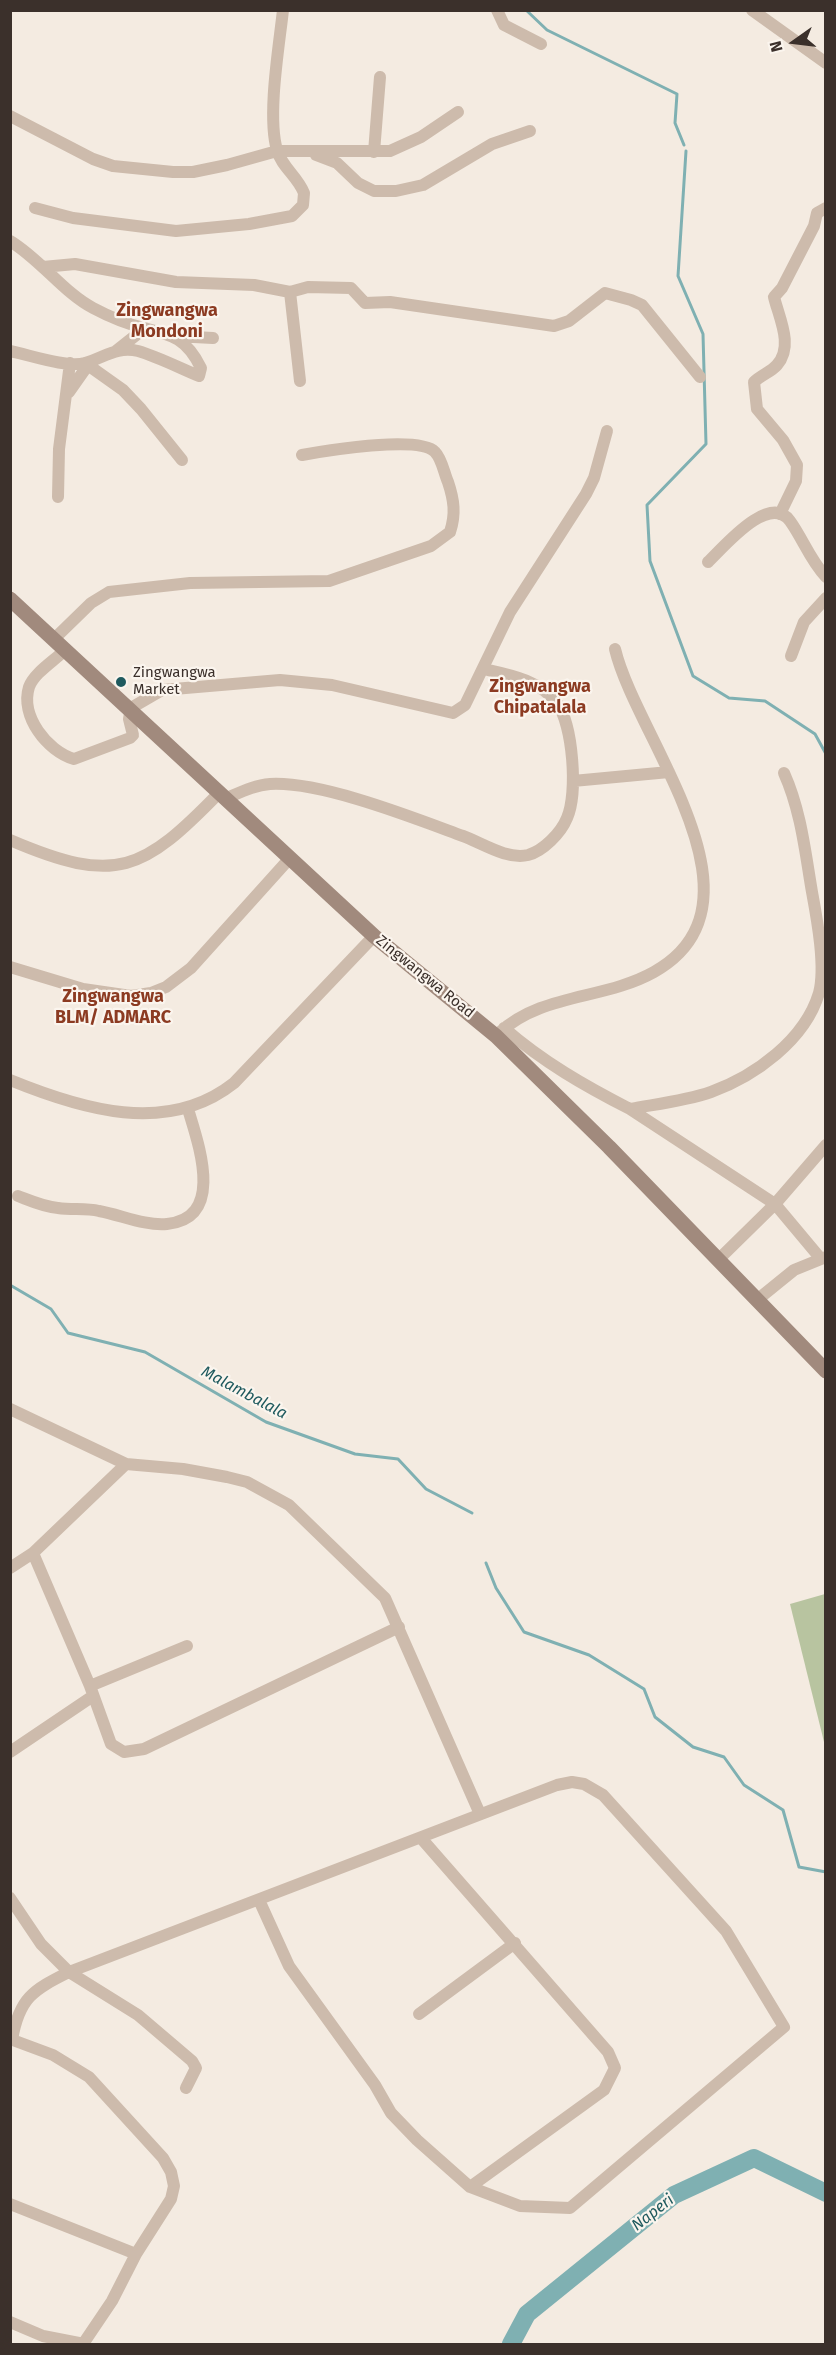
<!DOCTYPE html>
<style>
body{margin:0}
#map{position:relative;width:836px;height:2355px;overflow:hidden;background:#f4ebe1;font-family:"Fira Sans",sans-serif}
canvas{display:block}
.frame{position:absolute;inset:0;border:12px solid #3b302b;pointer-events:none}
.north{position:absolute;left:764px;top:12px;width:60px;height:60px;-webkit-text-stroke:4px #fbf5ee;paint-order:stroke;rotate:256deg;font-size:16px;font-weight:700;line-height:24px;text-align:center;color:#3b302b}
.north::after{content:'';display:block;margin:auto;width:21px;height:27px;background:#3b302b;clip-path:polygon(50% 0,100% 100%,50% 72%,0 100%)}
</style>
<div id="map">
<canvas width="836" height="2355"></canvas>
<div class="frame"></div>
<div class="north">N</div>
</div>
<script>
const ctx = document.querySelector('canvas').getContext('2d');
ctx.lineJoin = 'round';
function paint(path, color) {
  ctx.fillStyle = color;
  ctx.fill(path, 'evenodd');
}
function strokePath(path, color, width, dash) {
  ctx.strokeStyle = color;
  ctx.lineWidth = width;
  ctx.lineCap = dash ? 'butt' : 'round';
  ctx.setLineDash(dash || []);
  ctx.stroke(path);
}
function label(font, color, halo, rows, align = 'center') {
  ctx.font = font + ' "Fira Sans",sans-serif';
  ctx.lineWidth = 4.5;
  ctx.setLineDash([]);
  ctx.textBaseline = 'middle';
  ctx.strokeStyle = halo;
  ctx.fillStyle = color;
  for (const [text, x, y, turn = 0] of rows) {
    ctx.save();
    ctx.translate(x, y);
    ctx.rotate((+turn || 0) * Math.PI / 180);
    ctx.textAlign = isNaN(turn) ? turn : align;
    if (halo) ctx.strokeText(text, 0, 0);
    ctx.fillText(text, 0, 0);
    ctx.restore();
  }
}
paint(new Path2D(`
 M825,1594H826L825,1746L790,1604Z`), '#b8c4a0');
strokePath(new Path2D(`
 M526,10L547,30L677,94L675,123L684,145
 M686,151L678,276L703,334L706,444L647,505L650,561L693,676L729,698L765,701L815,734L826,754
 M10,1285L51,1309L68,1333L145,1352L266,1422L355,1454L398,1459L426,1489L472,1513
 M486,1563L496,1588L524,1632L589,1655L644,1689L655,1717L693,1747L724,1757L744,1785L783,1810L799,1867L826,1872`), '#7fb0b2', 3);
strokePath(new Path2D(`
 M511,2344L527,2314L674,2195L754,2158L826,2193`), '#7fb0b2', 18);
strokePath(new Path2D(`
 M497,10L504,25L541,44
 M752,10L826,63
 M10,116L93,159L113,166L173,172H193L227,165L277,151H390L421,137L458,112
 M374,152L380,77
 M316,155L337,163L358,183L374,191H396L423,185L492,144L530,131
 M35,208L73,218L176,231L249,224L292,216L303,205L304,193C298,177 281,166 277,150C267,116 279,47 283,10
 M10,241C40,259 64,293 93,308C108,316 127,324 144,328C173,335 187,339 201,368L199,376C182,369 156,356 138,351C116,346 104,358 85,363C66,368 30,355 10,351
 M43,267L75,264L176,282L254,285L290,292L308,287L351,288L365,303L390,302L554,326L569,321L605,293L631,300L642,305L700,377
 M290,292L300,381
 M175,336L213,338
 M116,351L145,328
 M85,363L123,390L141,409L182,460
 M69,392L88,365
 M58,497L59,449L70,363
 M780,514L796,481L797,465L783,440L757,409L754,382C761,375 771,372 777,365C794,346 779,318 774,297L782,288L814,226L817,213L826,208
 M708,562C723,548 769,492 790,521C803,539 810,560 826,577
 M53,640L91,603L109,592L190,583L329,581L431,546L450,532C456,514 454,500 448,482C444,473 442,459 435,452C419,435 325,451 302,455
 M65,650C54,661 34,673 29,687C20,716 47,751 74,759L130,738L133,735L129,719L131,708L162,690L280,680L332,685L453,713L465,705L510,612L586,494L594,478L607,431
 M791,656L804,622L826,598
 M573,781L669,772
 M227,798C241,792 255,785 270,784C321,781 414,818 463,836C482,843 507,860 528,855C543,851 561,833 567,818C578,793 573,725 557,703C539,680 511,675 484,669
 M10,840C117,886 143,871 220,792
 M10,967L83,989L131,996L151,993L166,987L191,968L290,858
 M504,1028C543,1062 585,1086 630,1109C657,1104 685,1101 711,1092C755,1076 805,1040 819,993C826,967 817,919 812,892C805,851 801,811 784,773
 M499,1033C542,993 604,1000 654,972C777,903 636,738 615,649
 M10,1080C81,1109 167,1136 234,1083L374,936
 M630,1109L775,1204L821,1259
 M18,1196C31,1201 44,1207 58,1208C72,1210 86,1208 99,1211C121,1215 145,1226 167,1224C226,1218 198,1143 188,1109
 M719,1259L775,1204L826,1145
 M757,1300L794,1270L826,1257
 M10,1409L126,1464L183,1469L227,1477L247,1482L289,1505L385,1598L480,1814
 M33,1553L90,1686L111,1744L124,1752L144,1749L399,1627
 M10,1568L33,1553L126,1464
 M90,1686L187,1646
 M10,1752L93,1696
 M421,1838L608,2052L615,2068L604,2090L470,2187
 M10,1898L41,1944L69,1972L138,2015L192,2061L196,2068L186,2088
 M419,2014L515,1943
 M10,2039L53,2055L89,2077L163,2158L171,2172L174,2186L171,2199L136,2254L112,2301L83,2344
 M12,2040C19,1998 33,1990 69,1972L557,1785L572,1782L584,1784L603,1795L726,1931L784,2027L570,2208L520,2206L470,2187L417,2140L391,2113L375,2085L289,1966L259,1900
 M10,2204L136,2254
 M10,2322L43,2336L84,2344`), '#cdbbac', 12);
strokePath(new Path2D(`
 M10,599L374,936L496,1036L609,1147L826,1371`), '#a18a7d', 15);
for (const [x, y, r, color] of [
 [121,682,6,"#1f5a5e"]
]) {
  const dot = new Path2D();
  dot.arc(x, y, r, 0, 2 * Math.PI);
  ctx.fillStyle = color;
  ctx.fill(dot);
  strokePath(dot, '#fbf5ee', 2);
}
label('15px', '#3b302b', '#fbf5ee', [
 ["Zingwangwa",133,673],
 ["Market",133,690]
], 'left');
label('15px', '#3b302b', '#fbf5ee', [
 ["Zingwangwa Road",425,977,39]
]);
label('italic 16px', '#1f5a5e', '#fbf5ee', [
 ["Malambalala",244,1393,28],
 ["Naperi",653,2213,-38]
]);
label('bold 18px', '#8c3b22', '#fbf5ee', [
 ["Zingwangwa",167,311],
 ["Mondoni",167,332],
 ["Zingwangwa",540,687],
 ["Chipatalala",540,708],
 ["Zingwangwa",113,997],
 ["BLM/ ADMARC",113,1018]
]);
</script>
